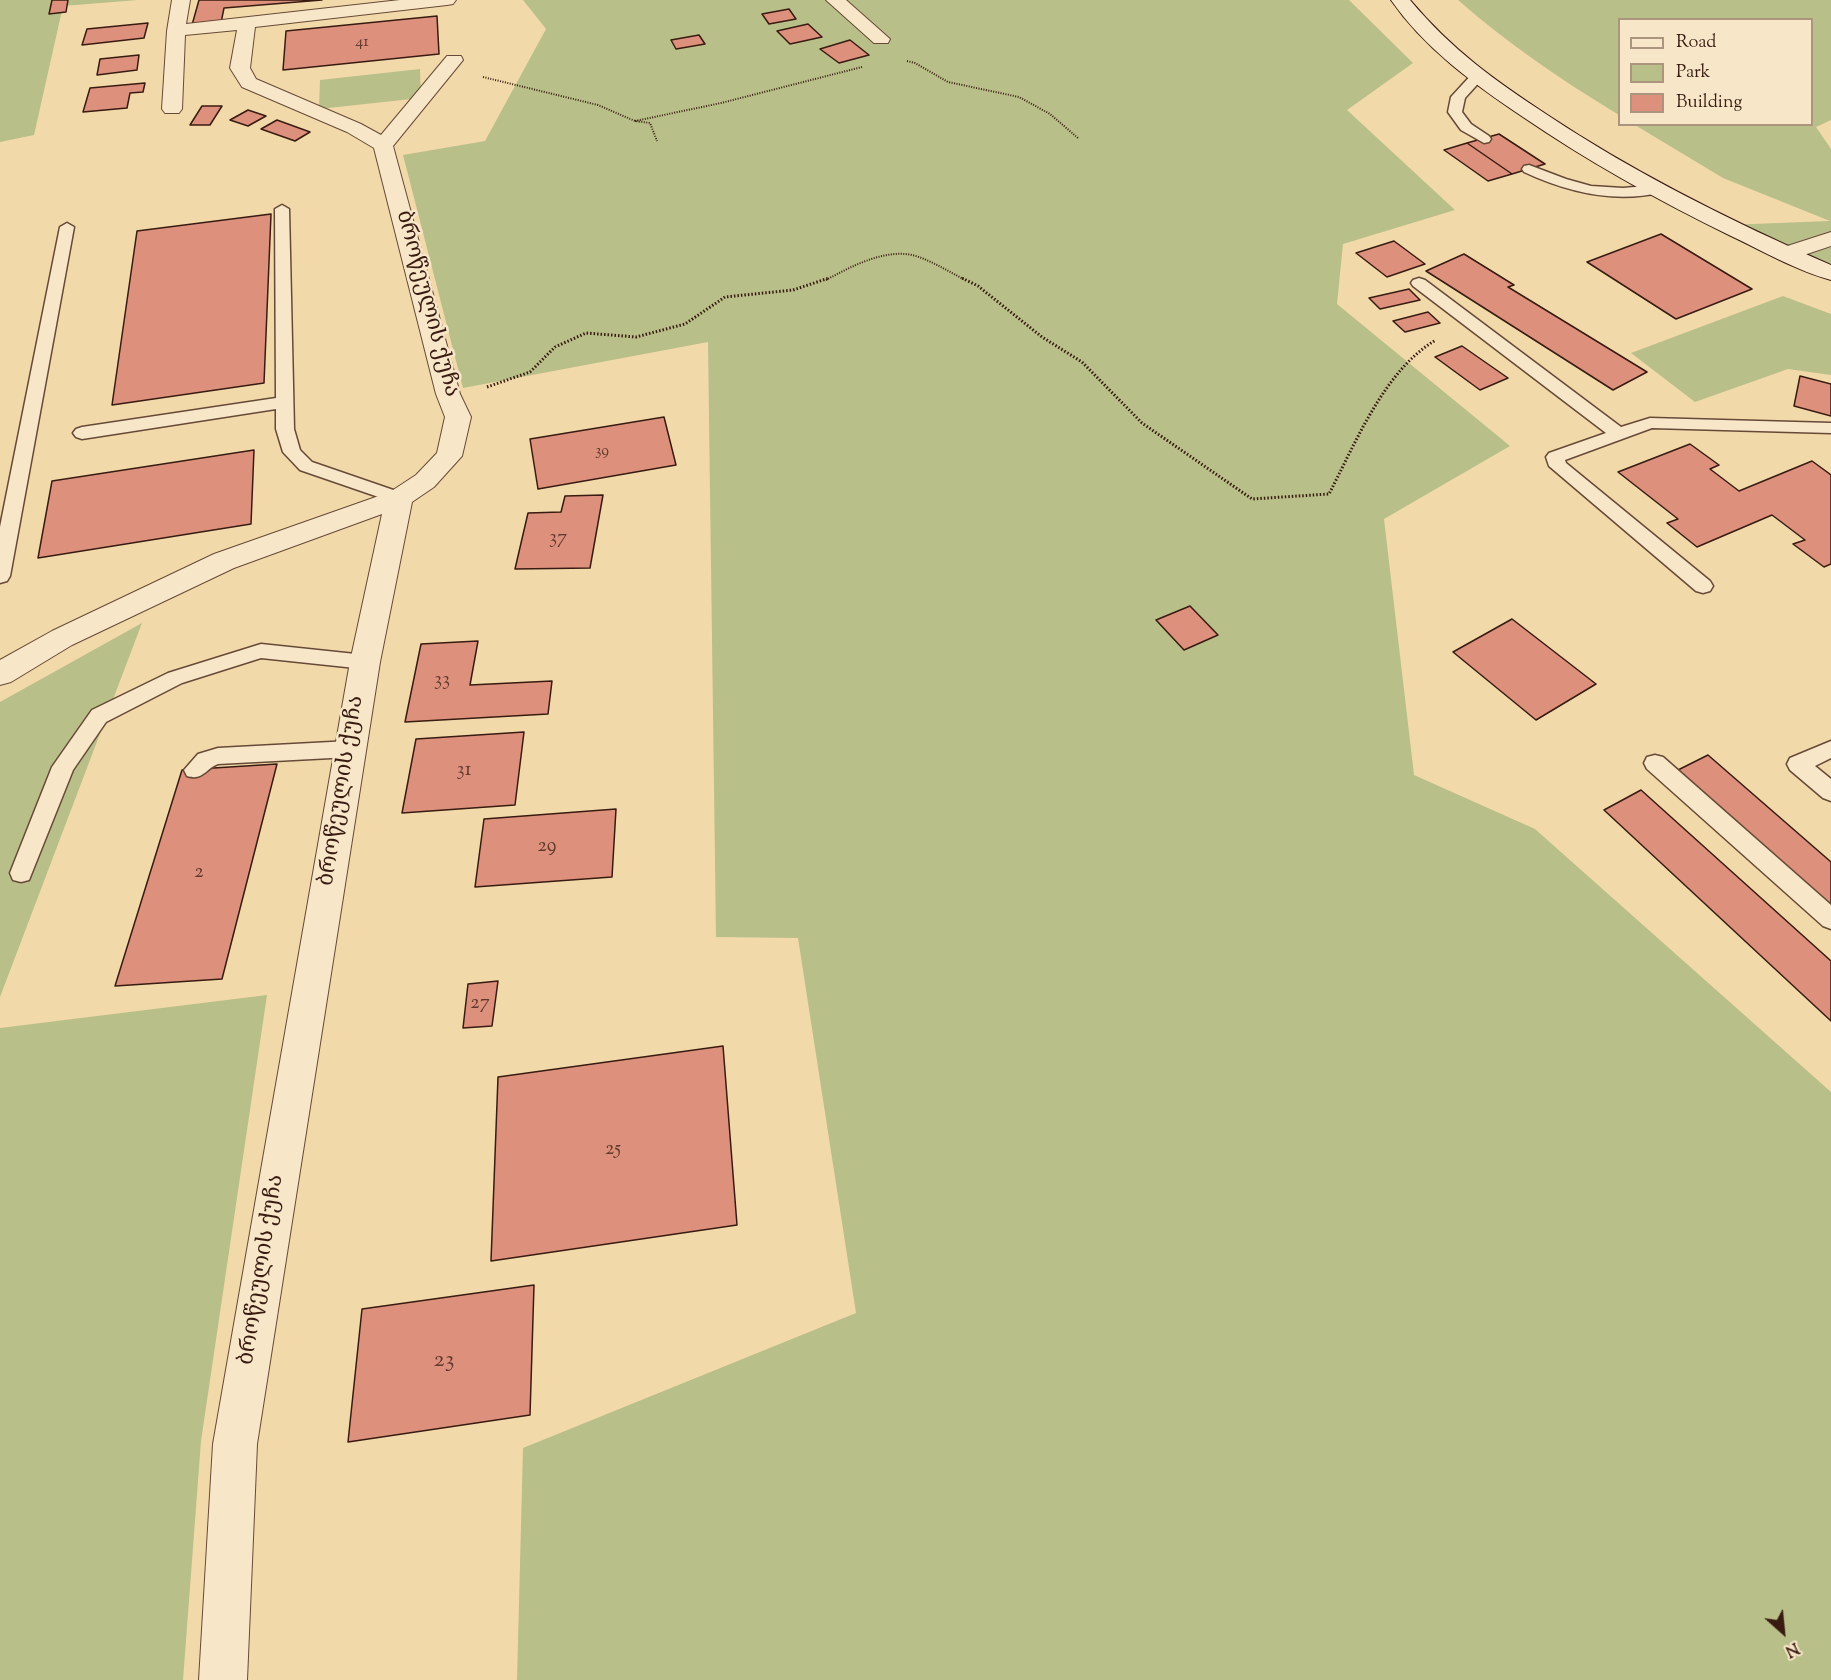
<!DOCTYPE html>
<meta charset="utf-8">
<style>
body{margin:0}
#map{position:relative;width:1831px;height:1680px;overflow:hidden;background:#f2d9aa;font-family:"Sorts Mill Goudy",serif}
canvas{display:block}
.legend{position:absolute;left:1618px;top:18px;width:195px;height:108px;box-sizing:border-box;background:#f7e6c8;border:2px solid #ab957f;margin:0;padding:8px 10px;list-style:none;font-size:18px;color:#381b11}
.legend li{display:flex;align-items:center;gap:12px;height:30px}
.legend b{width:30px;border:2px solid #ab957f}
.north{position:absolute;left:1753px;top:1602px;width:60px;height:60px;-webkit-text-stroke:4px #f7e6c8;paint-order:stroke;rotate:153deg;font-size:16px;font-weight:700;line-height:24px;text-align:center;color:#381b11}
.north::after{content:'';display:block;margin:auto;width:21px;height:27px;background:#381b11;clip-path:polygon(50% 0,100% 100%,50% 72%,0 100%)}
</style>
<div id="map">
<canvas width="1831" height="1680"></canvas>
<ul class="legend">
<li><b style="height:8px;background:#f7e6c8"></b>Road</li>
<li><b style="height:16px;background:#b9bf89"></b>Park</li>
<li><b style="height:16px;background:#dd917d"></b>Building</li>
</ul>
<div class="north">N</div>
</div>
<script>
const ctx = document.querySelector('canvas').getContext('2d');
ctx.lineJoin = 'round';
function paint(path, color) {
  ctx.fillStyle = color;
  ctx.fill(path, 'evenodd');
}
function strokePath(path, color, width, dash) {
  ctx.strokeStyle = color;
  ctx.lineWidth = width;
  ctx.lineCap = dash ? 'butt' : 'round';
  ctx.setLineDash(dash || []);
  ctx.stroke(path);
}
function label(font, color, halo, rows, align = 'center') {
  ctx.font = font + ' "Sorts Mill Goudy","Noto Serif Georgian",serif';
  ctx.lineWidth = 5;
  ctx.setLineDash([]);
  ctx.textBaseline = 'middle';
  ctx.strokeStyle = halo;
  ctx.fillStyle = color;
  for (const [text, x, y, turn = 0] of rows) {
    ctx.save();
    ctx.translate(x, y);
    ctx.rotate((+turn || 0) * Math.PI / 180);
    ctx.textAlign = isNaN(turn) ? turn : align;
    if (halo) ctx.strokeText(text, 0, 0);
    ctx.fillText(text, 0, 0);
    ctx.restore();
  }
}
paint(new Path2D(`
 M0,0H138L63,6L34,135L0,142Z
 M523,0H1349L1413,63L1347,110L1455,210L1343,244L1337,304L1510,446L1384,519L1414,775L1535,829L1831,1092V1680H517L523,1448L856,1313L798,938L716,937L708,342L463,388L403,155L485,141L546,29Z
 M1458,0H1831V120L1816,127L1831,149V273L1726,225L1830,221L1723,178L1635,125L1812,124V20H1620L1619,115C1563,81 1508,44 1458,0Z
 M420,69L421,98L319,109L320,80Z
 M1783,296L1831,314V375L1788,369L1695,402L1631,353Z
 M142,623L0,997V702Z
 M267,995L201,1441L183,1680H0V1028Z`), '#b9bf89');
const building = new Path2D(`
 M52,0H68L66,12L49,14Z
 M199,0H322L224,8L221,23L192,25Z
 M789,9L796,19L769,24L762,14Z
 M437,16L439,54L283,70L286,31Z
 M148,23L144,38L82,45L87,29Z
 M808,24L822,37L790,44L777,31Z
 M699,35L705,44L676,49L671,40Z
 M850,40L869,55L839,63L820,49Z
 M139,55L137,70L97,75L100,59Z
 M145,83L143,92L130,93L127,108L83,112L90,88Z
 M202,106H222L210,125H190Z
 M248,110L266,116L248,126L230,120Z
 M277,120L310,132L295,141L261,129Z
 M1499,134L1545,164L1512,174L1467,143Z
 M1467,143L1512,174L1488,181L1444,150Z
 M271,214L264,383L112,405L137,231Z
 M1661,234L1752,289L1676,319L1587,262Z
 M1394,241L1425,264L1387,277L1356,253Z
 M1464,254L1514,285L1508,287L1647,372L1613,390L1426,271Z
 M1409,289L1420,300L1380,309L1369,298Z
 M1428,312L1440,323L1405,332L1393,321Z
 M1462,346L1508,378L1480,390L1435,357Z
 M1800,376L1831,384V416L1794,406Z
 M664,417L676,465L538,489L530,439Z
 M1690,444L1719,465L1710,469L1739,491L1812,461L1831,475V564L1824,567L1793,544L1805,540L1772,515L1697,547L1667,523L1678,519L1618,472Z
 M254,450L251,524L38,558L52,481Z
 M603,495L590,568L515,569L528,513L561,512L565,496Z
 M1190,606L1218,635L1184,650L1156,620Z
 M1512,619L1596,684L1536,720L1453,652Z
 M478,641L470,685L552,681L548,714L405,722L421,644Z
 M524,732L515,805L402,813L416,739Z
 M1708,755L1831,862V908L1676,771Z
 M277,764L222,979L115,986L182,770Z
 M1641,790L1831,961V1021L1604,810Z
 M616,809L612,877L475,887L484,819Z
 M498,981L492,1026L463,1028L468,984Z
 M723,1046L737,1225L491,1261L498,1077Z
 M534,1285L530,1415L348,1442L362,1309Z`);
paint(building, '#dd917d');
strokePath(building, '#381b11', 1.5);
const lane = new Path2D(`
 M1478,72L1485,76L1465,98L1462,112L1471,124L1489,136L1491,139L1489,142L1484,143L1461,130L1448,112L1451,97L1473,73Z
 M1529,165L1566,179L1591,186L1623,188L1657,185L1664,189L1662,192C1615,204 1567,192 1524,172L1522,169L1524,166Z
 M282,205L289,209L294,429L300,450L312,462L405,494L408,498L405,502H393L300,470L283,452L276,429V409L82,439L76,437L73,433L76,429L82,427L276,398L275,209Z
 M67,223L74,227L10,576L7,581L0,583V527L60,227Z
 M1419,278L1425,280L1621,427L1650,418L1831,423V433L1652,428L1565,460L1566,463L1710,581L1713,586L1710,591L1703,593L1696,591L1549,466L1546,457L1549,453L1606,433L1413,286L1411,283L1413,280Z
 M261,644L365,655L372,657L375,662L372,667L365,669L261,658L182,683L106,722L73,770L29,880L21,882L13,880L10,873L52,767L92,710L168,673Z
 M350,741L358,743L361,749L358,755L350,757L218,764C205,769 203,781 187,776L184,770L198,754L218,748Z
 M1831,741V758L1815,766L1831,779V801L1823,798L1790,770L1787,764L1790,758Z
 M1655,755L1663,757L1831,905V929L1823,926L1647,769L1644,763L1647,757Z`);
const street = new Path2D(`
 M172,0H190L186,24L400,0H456L453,4L447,5L255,27L250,68L256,79L361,124L381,135L447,56H461L463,60L393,146L460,394L471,417L462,456L434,487L412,502L380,662L257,1444L247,1680H199L213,1444L350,662L382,514L234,568L72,645L11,682L0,685V660L52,631L214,554L390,492L416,475L437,453L445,417L436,394L374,148L347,132L242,87L230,68L237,30L185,35L182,109L179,113H165L162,109L167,31Z
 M826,0H846L890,39L888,43H874Z
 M1831,232V246L1786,261L1778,259L1775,254L1778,249Z`);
const secondary = new Path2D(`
 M1391,0H1410C1452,50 1494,80 1549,116C1638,175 1733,222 1831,265V280C1797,271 1763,251 1731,236C1659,201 1589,162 1523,117C1474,84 1425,49 1391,0Z`);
strokePath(lane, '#664a37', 3);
strokePath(street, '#664a37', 2);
strokePath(secondary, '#381b11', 2);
strokePath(new Path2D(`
 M907,61L915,63L948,82L1019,97L1050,114L1078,138
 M483,77L598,105L635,121L650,123L657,141
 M635,121L721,103L862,67
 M826,280C852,266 889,246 919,257C935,263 950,272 965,280`), '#381b11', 2, [1, 1.5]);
strokePath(new Path2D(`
 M962,278L978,286L1042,337L1082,362L1142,423L1252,499L1329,494C1355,444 1385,369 1436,340
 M487,387L530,372L555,347L586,333L636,337L685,324L725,297L793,290L829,278`), '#381b11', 3, [1.5, 2]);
paint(lane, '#f7e6c8');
paint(street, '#f7e6c8');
paint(secondary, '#f7e6c8');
label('16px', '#61382c', null, [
 ["41",362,43],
 ["39",602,452]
]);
label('20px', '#61382c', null, [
 ["37",558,540],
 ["33",442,682],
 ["31",464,772],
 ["29",547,848],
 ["2",199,874],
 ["27",480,1005],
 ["25",613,1151]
]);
label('22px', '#381b11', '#f7e6c8', [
 ["ბროწეულის ქუჩა",426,304,75],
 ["ბროწეულის ქუჩა",343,791,-81],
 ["ბროწეულის ქუჩა",263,1270,-81]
]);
label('24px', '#61382c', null, [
 ["23",444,1362]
]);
</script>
